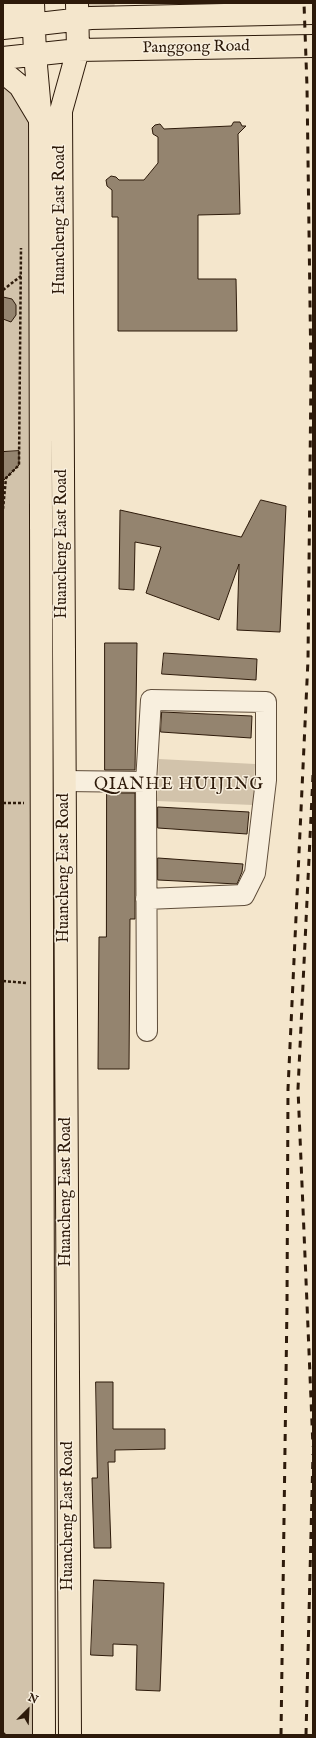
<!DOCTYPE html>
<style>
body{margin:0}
#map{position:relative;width:316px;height:1738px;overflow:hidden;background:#f4e6cc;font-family:"IM FELL English",serif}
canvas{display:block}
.frame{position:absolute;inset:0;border:4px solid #2d1a0a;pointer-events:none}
.north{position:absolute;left:8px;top:1690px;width:40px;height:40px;-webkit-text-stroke:3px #f8efde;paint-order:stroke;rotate:24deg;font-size:11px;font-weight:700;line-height:16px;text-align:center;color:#2d1a0a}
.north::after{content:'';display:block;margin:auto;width:14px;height:18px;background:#2d1a0a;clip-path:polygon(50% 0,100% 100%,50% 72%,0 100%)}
</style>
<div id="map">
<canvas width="316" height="1738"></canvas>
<div class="frame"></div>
<div class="north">N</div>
</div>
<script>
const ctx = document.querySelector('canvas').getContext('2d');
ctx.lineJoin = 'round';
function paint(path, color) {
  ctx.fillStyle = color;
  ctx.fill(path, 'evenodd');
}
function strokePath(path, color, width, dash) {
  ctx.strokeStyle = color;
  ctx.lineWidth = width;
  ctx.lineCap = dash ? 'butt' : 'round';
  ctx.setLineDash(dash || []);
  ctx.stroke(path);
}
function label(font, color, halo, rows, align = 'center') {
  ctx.font = font + ' "IM FELL English",serif';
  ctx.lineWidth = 3;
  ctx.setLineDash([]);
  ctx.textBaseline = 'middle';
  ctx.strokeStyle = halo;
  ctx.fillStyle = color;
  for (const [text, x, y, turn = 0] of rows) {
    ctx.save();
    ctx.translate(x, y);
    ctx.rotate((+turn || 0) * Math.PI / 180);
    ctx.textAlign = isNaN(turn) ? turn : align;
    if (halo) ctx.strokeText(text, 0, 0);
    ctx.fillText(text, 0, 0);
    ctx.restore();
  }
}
paint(new Path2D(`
 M76,3H115L112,18Z
 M3,72L40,118L44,1735H3Z
 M159,759L255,764L253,805L157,801Z`), '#d2c3ab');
const building = new Path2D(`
 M234,122H240L242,126H246L238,134L240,214L198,215V279H236L237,331H118V217H112V190L107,186L106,180L111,176L116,177L119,180H144L158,163V137L153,134L152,128L155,125L160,124L164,129L231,126Z
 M3,297L12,299L16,305V315L11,322L3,319Z
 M19,451V465L3,481V452Z
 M261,500L286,506L280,632L237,630L239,564L219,620L146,593L161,547L135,542L134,590L119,589L120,510L241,537Z
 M105,643H137L135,770H105Z
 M164,653L257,659L256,680L162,674Z
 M162,712L252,716L251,738L161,732Z
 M107,793H135V919H130L129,1069H98L99,937H106Z
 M158,807L249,812L247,834L158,828Z
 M158,858L243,864L242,872L237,884L158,880Z
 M96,1382H113V1429H165V1449L115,1450V1462H108L111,1548H94L92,1478H97Z
 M94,1580L164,1583L160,1691L136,1690L137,1645L113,1644V1656L91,1655Z`);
paint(building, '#94846f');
strokePath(building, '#2d1a0a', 1);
const minor = new Path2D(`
 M65,781L146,782L147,1031
 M146,782L151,700L266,702V780L255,873L244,895L146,899`);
const major = new Path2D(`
 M33,3L35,54L40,111L44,1735
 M3,18L19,3
 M3,28L91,18L313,13
 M3,58L78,50L313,46
 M3,72L20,86L38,116
 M70,1735L61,111L78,50L77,3`);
strokePath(minor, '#5f4d3a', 22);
strokePath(major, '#2d1a0a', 24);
strokePath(new Path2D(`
 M3,290L21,276
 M3,509L6,478L19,465L21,248
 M3,803H24
 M3,981L26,983
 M3,1733L5,1735`), '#2d1a0a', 2.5, [3, 2]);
strokePath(minor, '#f8efde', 20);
strokePath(major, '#f4e6cc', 22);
strokePath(new Path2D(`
 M313,775L298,1089L313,1447
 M281,1735L287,1305L288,1089L308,660L311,375L307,87L304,3
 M306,1735L313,1454`), '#2d1a0a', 3, [7, 7]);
label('16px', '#2d1a0a', '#f8efde', [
 ["Panggong Road",196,48,-1],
 ["Huancheng East Road",61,220,-90],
 ["Huancheng East Road",63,544,-90],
 ["Huancheng East Road",65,868,-90],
 ["Huancheng East Road",67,1192,-90],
 ["Huancheng East Road",69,1516,-90]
]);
ctx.letterSpacing = '1px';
label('17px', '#2d1a0a', '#f8efde', [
 ["QIANHE HUIJING",179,786]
]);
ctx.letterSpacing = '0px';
</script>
